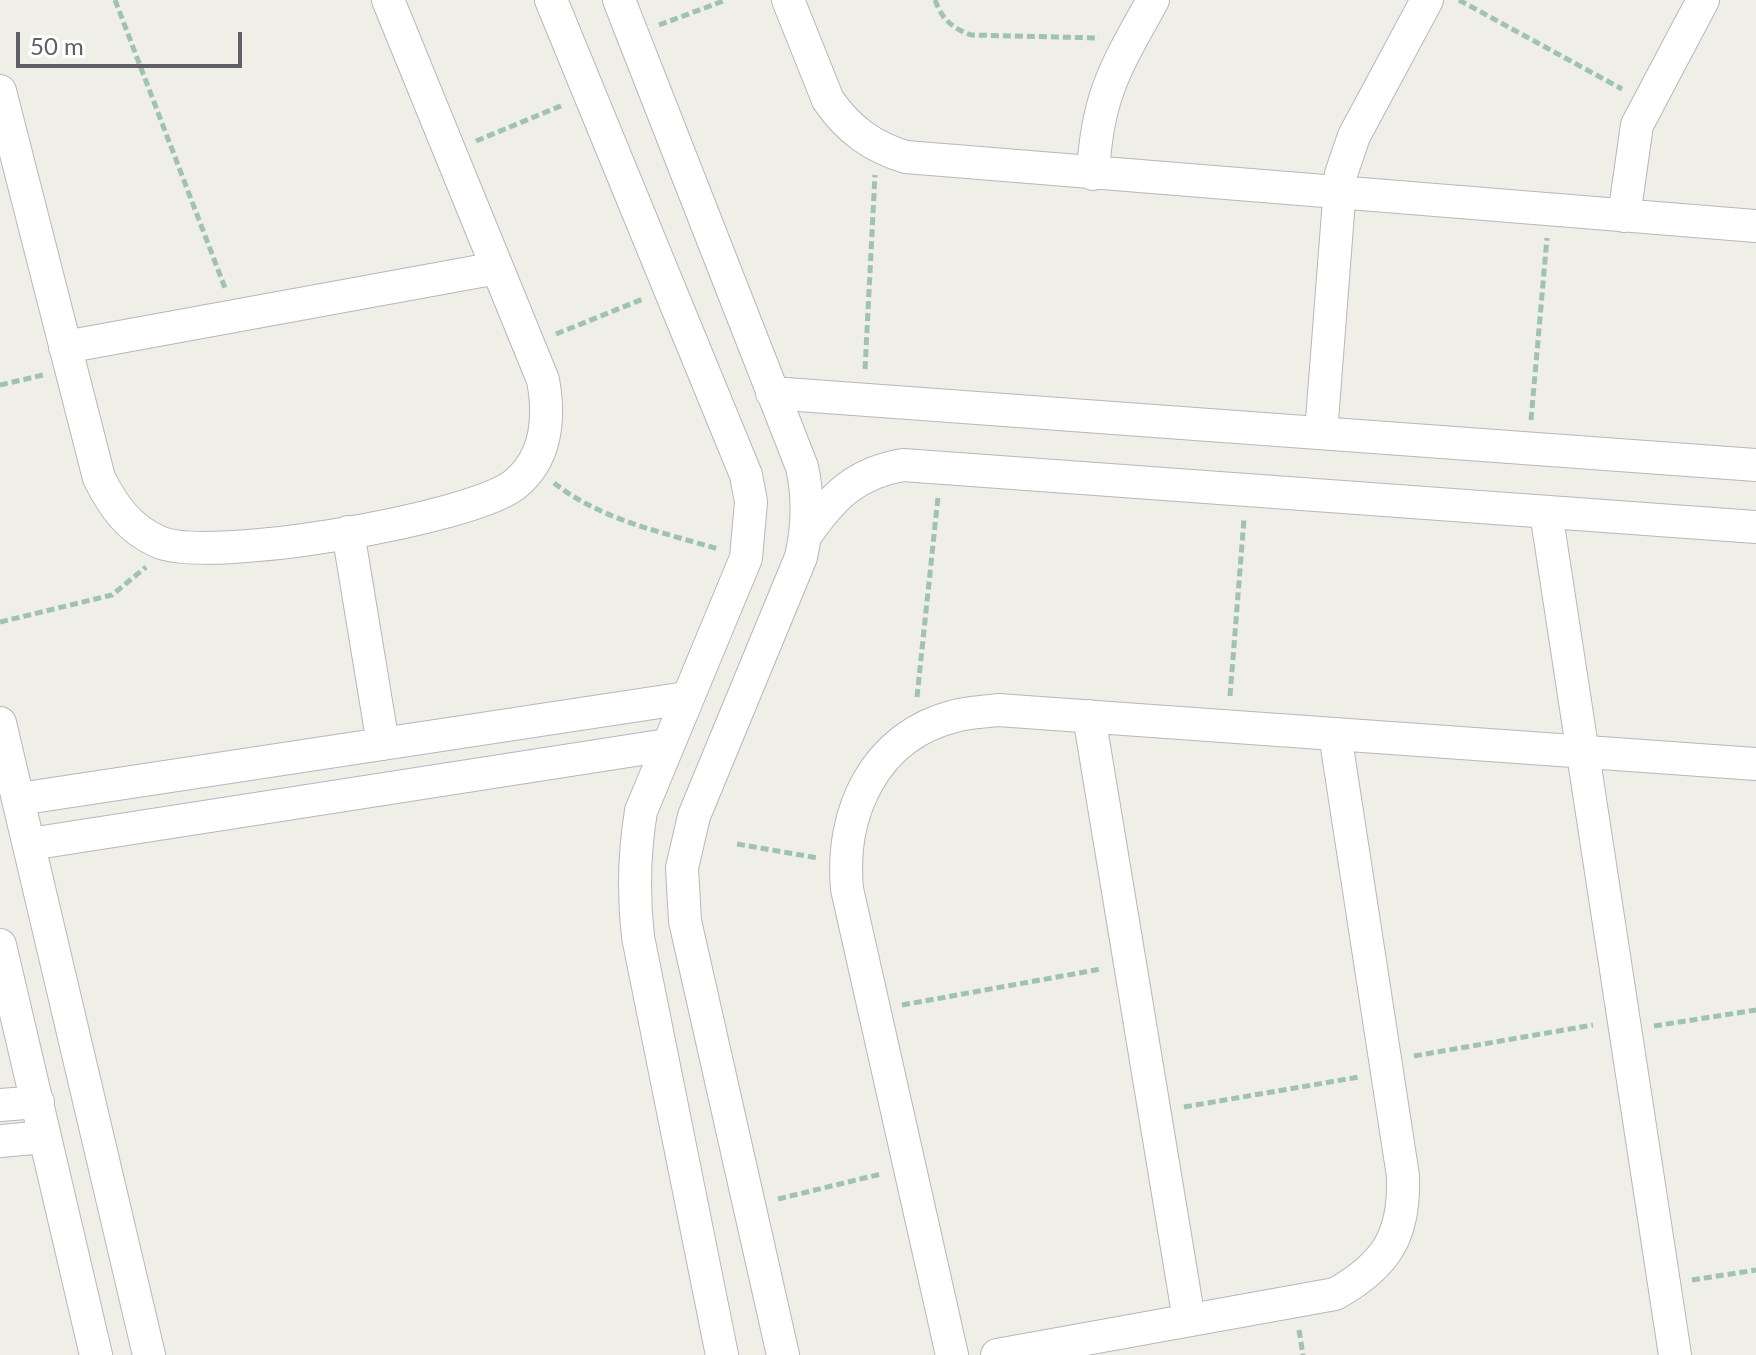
<!DOCTYPE html>
<style>
body{margin:0}
#map{position:relative;width:1756px;height:1355px;overflow:hidden;background:#efeee7;font-family:Lato,sans-serif}
canvas{display:block}
.scale{position:absolute;left:16px;top:32px;width:226px;height:36px;box-sizing:border-box;border:4px solid #5e6065;border-top:0;padding-left:10px;font-size:24px;line-height:28px;white-space:nowrap;color:#5e6065;-webkit-text-stroke:6px #fff;paint-order:stroke}
</style>
<div id="map">
<canvas width="1756" height="1355"></canvas>
<div class="scale">50 m</div>
</div>
<script>
const ctx = document.querySelector('canvas').getContext('2d');
ctx.lineJoin = 'round';
function strokePath(path, color, width, dash) {
  ctx.strokeStyle = color;
  ctx.lineWidth = width;
  ctx.lineCap = dash ? 'butt' : 'round';
  ctx.setLineDash(dash || []);
  ctx.stroke(path);
}
const minor = new Path2D(`
 M551,0L746,475L751,502L746,558L641,811C634,854 633,893 638,937L722,1355
 M619,0L802,467C809,498 808,526 801,557L694,816L682,868L685,921L783,1355
 M788,0L828,100C848,129 872,147 906,157L1756,226
 M0,91L99,478C113,506 129,529 159,542C210,564 470,519 514,485C547,459 550,418 543,380L388,0
 M1093,174C1097,95 1116,67 1153,0
 M1624,216L1637,125L1703,0
 M65,347L497,268
 M772,393L1756,465
 M1321,433L1341,174L1354,136L1427,0
 M1546,512L1675,1355
 M348,532L383,744
 M806,535C833,496 856,473 903,465L1756,527
 M1089,716L1189,1320
 M0,723L149,1355
 M19,799L686,698
 M30,844L667,745
 M0,945L96,1355
 M0,1105L38,1102
 M0,1141L44,1137
 M952,1355L847,889C840,813 874,736 955,716C969,712 984,712 998,710L1756,764
 M997,1355L1335,1294C1387,1265 1405,1235 1403,1176L1335,734`);
strokePath(minor, '#b7b7bc', 34);
strokePath(new Path2D(`
 M115,0L225,288
 M935,0C942,19 952,28 971,35L1099,38
 M1459,0L1622,89
 M659,25L726,0
 M476,141L563,105
 M556,334L643,299
 M865,369L875,175
 M0,385L43,375
 M1531,420L1547,238
 M554,483C601,520 662,532 718,549
 M0,622L112,595L146,567
 M1230,696L1244,519
 M917,697L938,497
 M737,844L818,858
 M902,1005L1101,969
 M1654,1026L1756,1010
 M1414,1056L1593,1025
 M1184,1107L1359,1077
 M778,1199L881,1174
 M1692,1280L1756,1270
 M1299,1330L1303,1355`), '#a0c3b0', 5, [8, 4]);
strokePath(minor, '#fff', 32);
</script>
